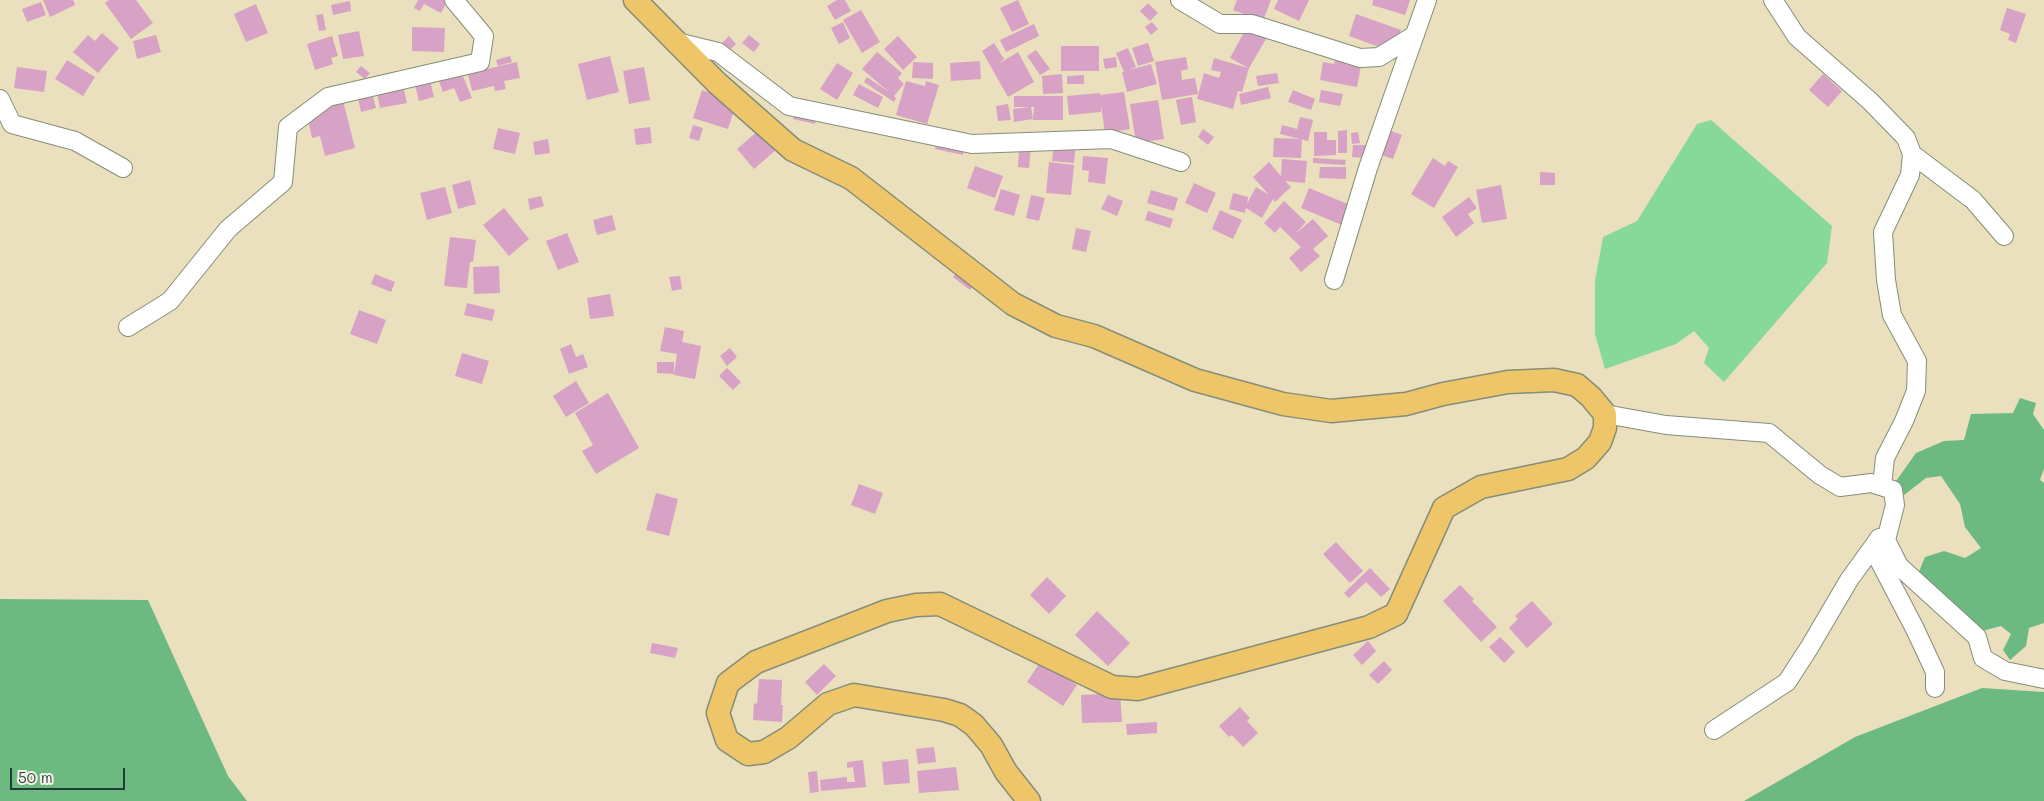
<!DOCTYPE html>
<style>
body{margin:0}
#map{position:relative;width:2044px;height:801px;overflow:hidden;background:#eae0bd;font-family:Mali,sans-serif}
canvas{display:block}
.scale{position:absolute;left:10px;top:768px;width:115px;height:22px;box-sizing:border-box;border:2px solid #1f3d34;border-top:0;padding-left:6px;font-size:15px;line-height:18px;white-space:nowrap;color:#1f3d34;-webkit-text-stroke:4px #f7f3e8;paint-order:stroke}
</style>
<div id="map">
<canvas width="2044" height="801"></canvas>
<div class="scale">50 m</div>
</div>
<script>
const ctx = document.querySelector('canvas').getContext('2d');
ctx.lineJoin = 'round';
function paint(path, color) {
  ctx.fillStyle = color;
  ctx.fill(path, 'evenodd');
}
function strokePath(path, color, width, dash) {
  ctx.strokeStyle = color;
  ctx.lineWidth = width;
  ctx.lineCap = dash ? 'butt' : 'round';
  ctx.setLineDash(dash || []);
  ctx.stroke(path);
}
paint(new Path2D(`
 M1711,120L1832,226L1827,263L1724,382L1704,363L1709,348L1694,331L1676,344L1605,369L1595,334V281L1603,237L1637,221L1697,124Z`), '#86d99a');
paint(new Path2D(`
 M2020,398L2036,403L2033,414L2044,430V469L2040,480L2044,483V623L2029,628L2026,646L2010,660L2003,650L2011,634L2001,626L1982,631L1918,574L1925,557L1944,551L1965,558L1981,548L1965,527L1960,504L1941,476L1926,478L1904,495L1896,481L1916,453L1944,441L1964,440L1971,414L2013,413Z
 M0,599L148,600L228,776L247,801H0Z
 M1982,688L2044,692V801H1744L1855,737Z`), '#6cb982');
paint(new Path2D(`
 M43,0H73L75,5L50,17Z
 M109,0H136L153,23L131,39L105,3Z
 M418,0H448L441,13L424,4L420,11L414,8Z
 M837,0H845L851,11L835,20L827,6Z
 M1018,0L1029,24L1012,32L1000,8Z
 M1237,0H1271L1263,21L1233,10Z
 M1278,0H1309L1299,21L1274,9Z
 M1373,0H1410L1405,15L1372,5Z
 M350,1L351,11L333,15L331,5Z
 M41,2L46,15L27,22L22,9Z
 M1148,3L1158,13L1150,21L1140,11Z
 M256,4L268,33L246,42L234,14Z
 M2007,8L2026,14L2016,43L2008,40L2010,34L2000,30Z
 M861,10L880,42L862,53L843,20Z
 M323,14L326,30L319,31L316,15Z
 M1356,14L1401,30L1393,52L1349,36Z
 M843,22L850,38L839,44L831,28Z
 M1152,22L1158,29L1151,35L1145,27Z
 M1249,23L1269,34L1249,68L1242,92L1238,91L1233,109L1197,99L1204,73L1219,78L1221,72L1211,70L1214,58L1248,68L1230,58Z
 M1034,24L1039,36L1006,52L1000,40Z
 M412,27L445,28L444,52L412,51Z
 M359,31L364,56L343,59L338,35Z
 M102,33L119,48L98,73L73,52L88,35L95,41Z
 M156,35L161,52L137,59L133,41Z
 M749,35L760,44L754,52L742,43Z
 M332,36L338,56L331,58L333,64L315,70L307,44Z
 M729,36L736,44L729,51L722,43Z
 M898,36L917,57L903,70L884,49Z
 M994,43L1004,59L998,64L1018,52L1034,82L1008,97L982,51Z
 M1148,43L1154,61L1138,66L1132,48Z
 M1061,46H1099V71H1061Z
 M1128,48L1136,67L1129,70L1151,64L1157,84L1127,92L1122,72H1124L1116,53Z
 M1036,50L1050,69L1040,75L1027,56Z
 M877,52L902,73L898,78L904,84L894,96L896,98L894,102L864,82L867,77L889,92L862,69Z
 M1336,55L1362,60L1357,87L1320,80L1323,62L1334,64Z
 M510,56L512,62L498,66L496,60Z
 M610,56L619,92L587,100L578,64Z
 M1116,57L1117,67L1105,69L1103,59Z
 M1186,57L1188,69L1181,71L1182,80L1195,78L1198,94L1162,100L1155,62Z
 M484,58L487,69L517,62L520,78L504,81L506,89L495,91L494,86L472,91L465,62Z
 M67,60L95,77L83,96L55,79Z
 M980,61L981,79L951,81L950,63Z
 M913,62L933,63V79L912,78Z
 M837,63L853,73L837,100L820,89Z
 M458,64L472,98L460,102L454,88L443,92L436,73Z
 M361,66L370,73L365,79L356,72Z
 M17,67L47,71L44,92L14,88Z
 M644,67L650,100L629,104L623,71Z
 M428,72L434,97L419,101L413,76Z
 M1277,73L1279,83L1258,86L1256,76Z
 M1062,74L1063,93L1043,94L1042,76Z
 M1823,74L1842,91L1828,107L1809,90Z
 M1084,75V84H1067V76Z
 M401,77L407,103L380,108L375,82Z
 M906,81L925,86L926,81L939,85L927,124L896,115Z
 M859,84L883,97L878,108L853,95Z
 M370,85L376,108L361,112L356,89Z
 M1268,87L1271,98L1241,105L1239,94Z
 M702,90L724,97L722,103L735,107L728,129L693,118Z
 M1293,90L1315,99L1311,110L1288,102Z
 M1321,90L1343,94L1340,106L1319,102Z
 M1124,92L1130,129L1105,133L1101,105V112L1069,115L1067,96L1100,93V95Z
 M341,93L355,148L325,156L320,136L312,138L308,120L314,119L309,101Z
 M1014,96H1063V120H1033L1034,107H1031L1033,119L1014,122L1013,109L1029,107H1014Z
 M1192,97L1196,122L1181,125L1176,100Z
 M1158,100L1164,139L1136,143L1130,104Z
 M797,102L819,107L815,124L793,119Z
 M1008,104L1011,120L998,121L996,106Z
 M1300,117L1313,120L1308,141L1280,134L1282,125L1297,129Z
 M693,125L703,128L699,141L689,138Z
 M650,127L652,143L636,145L634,129Z
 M498,128L520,133L515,154L493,149Z
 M760,129L777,149L754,169L737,149Z
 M1203,129L1214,137L1208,145L1198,137Z
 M1347,130V153H1338V131Z
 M1391,131L1402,135L1393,159L1382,155Z
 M1314,132H1327V140H1336V155L1314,156Z
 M1358,132L1360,143L1352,144L1351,133Z
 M1020,133L1032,134L1029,168L1018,167Z
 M1055,133L1077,135L1074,163L1052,161Z
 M938,135L966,140L963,155L935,149Z
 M1274,138L1302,139L1301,158L1273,157Z
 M548,139L550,153L535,155L533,142Z
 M1353,145H1369L1368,158L1352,157Z
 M1083,156L1108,158L1105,184L1088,182L1089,171L1082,170Z
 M1313,158L1346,160L1345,165L1313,163Z
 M1433,158L1445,166L1448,161L1458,167L1434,208L1411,194Z
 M1282,159L1307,161L1305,183L1285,181L1291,187L1275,202L1273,199L1262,218L1246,208L1245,213L1229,209L1233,193L1248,197L1247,204L1256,187L1269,195L1253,177L1269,162L1281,176Z
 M1049,162L1074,165L1071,195L1046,193Z
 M975,166L1003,176L995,198L967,188Z
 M1320,167H1346V179L1319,178Z
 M1540,172L1555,173V185H1540Z
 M470,180L476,204L458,209L452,185Z
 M1194,183L1216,193L1207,213L1185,203Z
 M1501,185L1507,219L1482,223L1476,190Z
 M445,187L452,213L427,220L420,193Z
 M1309,188L1350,205L1342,225L1301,208Z
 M1001,189L1020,195L1014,216L994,210Z
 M1151,190L1178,198L1174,211L1147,203Z
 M1031,195L1045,198L1039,221L1026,218Z
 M1108,195L1123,201L1117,216L1101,209Z
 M541,196L544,206L530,210L528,199Z
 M1469,197L1477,208L1468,214L1474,223L1456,237L1442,217Z
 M1284,201L1306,222L1295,234L1313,219L1328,236L1313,249L1320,256L1301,272L1289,258L1301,247L1280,227L1275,233L1264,223Z
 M504,208L529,239L509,256L483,225Z
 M1220,210L1242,220L1233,239L1212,229Z
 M1148,211L1173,219L1170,228L1145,220Z
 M612,215L616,230L597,235L593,220Z
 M1076,228L1091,231L1086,252L1072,249Z
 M567,233L579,262L558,270L546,241Z
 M450,237L476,240L473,262H470L467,288L444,286Z
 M962,265L979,278L970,290L953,277Z
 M499,266L500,293L474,294L473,267Z
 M375,274L395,282L391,292L371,284Z
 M680,276L682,289L672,291L669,277Z
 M610,294L614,316L590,319L587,298Z
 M467,303L495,310L492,321L464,315Z
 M359,310L386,320L377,344L350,334Z
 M665,327L684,331L682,342L701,346L695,379L674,375L677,354L660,351Z
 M571,344L576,357L583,354L588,367L569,374L560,349Z
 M730,348L737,357L727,366L720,356Z
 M462,353L489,361L482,384L455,376Z
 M657,362H674V374L657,373Z
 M727,368L741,382L733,390L719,376Z
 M576,381L589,403L566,417L553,396Z
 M608,393L639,448L596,474L582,451L593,445L575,413Z
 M859,484L883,493L875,514L851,505Z
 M656,493L678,499L669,536L646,530Z
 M1336,542L1363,571L1350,583L1323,554Z
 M1370,568L1390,589L1381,597L1366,582L1349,598L1344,593Z
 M1047,577L1066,596L1049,614L1030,595Z
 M1460,585L1474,599L1472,601L1497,627L1481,642L1443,601Z
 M1532,601L1553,624L1527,648L1509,628L1518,619L1515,616Z
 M1097,611L1130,643L1108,666L1075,635Z
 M1500,637L1515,652L1504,663L1489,647Z
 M1368,641L1376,651L1362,665L1353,655Z
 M652,643L678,648L675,658L650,653Z
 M1043,658L1051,668L1077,685L1063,706L1027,682Z
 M1384,661L1392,670L1378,684L1369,675Z
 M824,664L836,676L817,695L805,682Z
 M759,679L782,680L781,705H783L782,722L753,720L754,703L757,704Z
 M1120,693L1122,722L1082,723L1081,695Z
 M1240,707L1250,718L1247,721L1258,733L1243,747L1232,735L1229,737L1219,726Z
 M1157,722V733L1127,735L1126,724Z
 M934,747L936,762L918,764L916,749Z
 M908,759L910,783L884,785L882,762Z
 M863,760L866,787L821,791L820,780L847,777V782H855L853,767L847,768V762Z
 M956,767L959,790L919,793L917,771Z
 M817,771L819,792L810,793L808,772Z`), '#d7a2c5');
const minor = new Path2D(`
 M1180,0L1220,24H1252L1360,58L1379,57L1415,35
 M1773,0L1797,37L1870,101L1906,138L1912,154L1910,175L1883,232L1886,280L1892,315L1917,361L1916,391L1904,421L1885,458L1882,486
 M677,42L718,52L789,106L972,144L1111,139L1181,162
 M0,99L12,124L75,141L123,168
 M1912,154L1973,200L2004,236
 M1334,280L1368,168L1427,0
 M128,327L170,301L228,229L283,182L288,127L328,97L480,62L484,36L454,0
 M1605,414L1666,425L1769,433L1820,475L1840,487L1871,483L1893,490L1895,505L1886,540L1899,566L1977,637L1983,658L2005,671L2044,679
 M1879,538L1875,544L1880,562L1915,629L1935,672V688
 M1714,730L1787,682L1809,648L1849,580L1875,544`);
const major = new Path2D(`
 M635,0L717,83L793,150L851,178L1013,304L1056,326L1094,336L1195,380L1283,404L1331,411L1406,404L1443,394L1508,382L1554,380L1577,385L1591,397L1605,414V428L1600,442L1586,458L1568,469L1481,487L1444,508L1396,614L1369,627L1138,689L1112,687L940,604L916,605L887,611L756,662L728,683L718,713L727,740L748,754L764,752L788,738L828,704L854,695L944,710L960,715L974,725L991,745L1006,772L1029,801`);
strokePath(minor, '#848e78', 20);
strokePath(major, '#848e78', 25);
strokePath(minor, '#fff', 18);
strokePath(major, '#eec569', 22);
</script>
